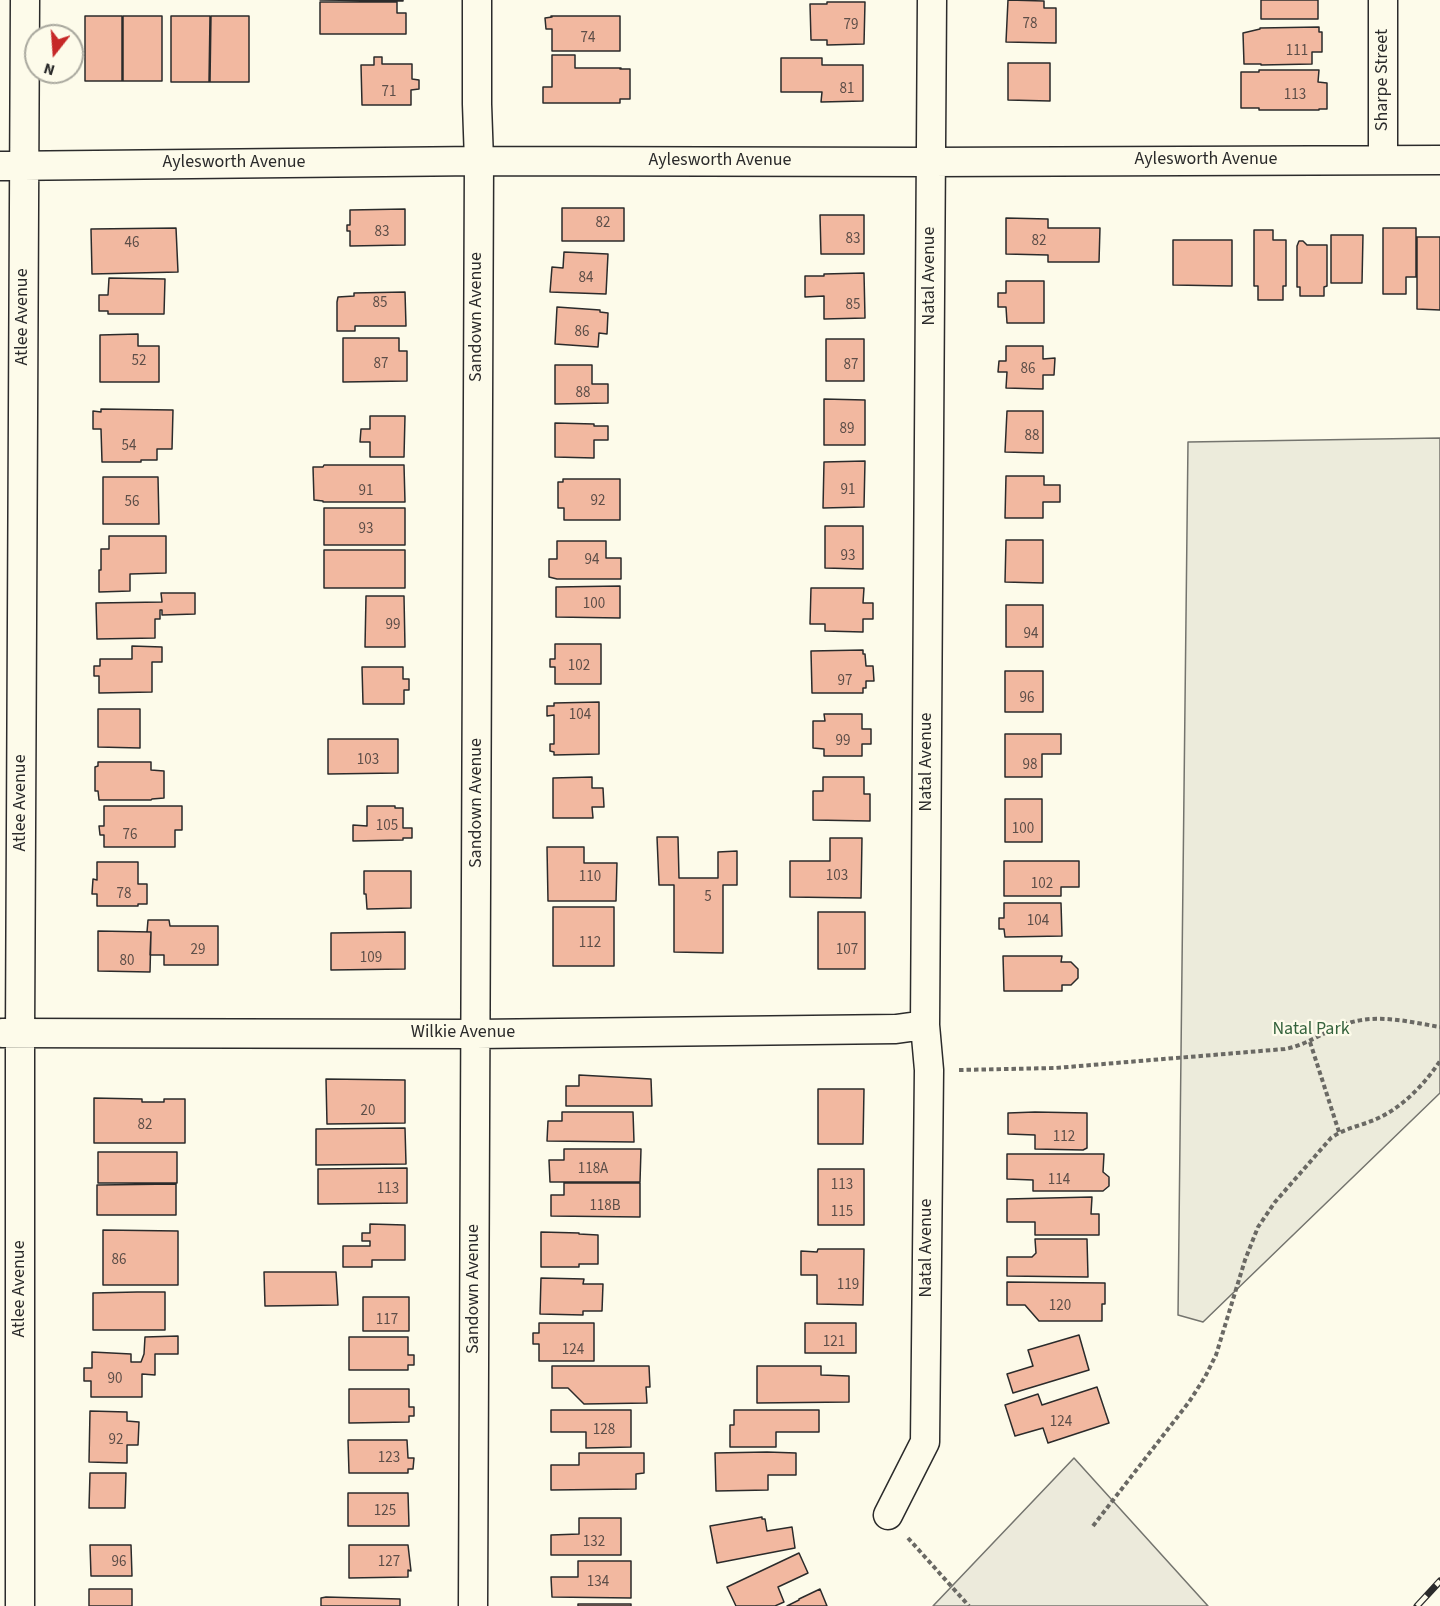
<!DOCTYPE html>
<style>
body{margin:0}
#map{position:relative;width:1440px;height:1606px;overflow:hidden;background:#fdfbea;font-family:"Source Sans 3",sans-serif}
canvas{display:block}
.north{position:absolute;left:24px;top:24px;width:60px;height:60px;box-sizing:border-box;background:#fdfbea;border:2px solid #a9a89e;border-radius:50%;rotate:197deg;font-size:16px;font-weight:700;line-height:24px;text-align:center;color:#2b2b2b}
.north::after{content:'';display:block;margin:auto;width:21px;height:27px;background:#c62828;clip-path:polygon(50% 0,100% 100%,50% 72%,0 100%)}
</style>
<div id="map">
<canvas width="1440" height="1606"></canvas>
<div class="north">N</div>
</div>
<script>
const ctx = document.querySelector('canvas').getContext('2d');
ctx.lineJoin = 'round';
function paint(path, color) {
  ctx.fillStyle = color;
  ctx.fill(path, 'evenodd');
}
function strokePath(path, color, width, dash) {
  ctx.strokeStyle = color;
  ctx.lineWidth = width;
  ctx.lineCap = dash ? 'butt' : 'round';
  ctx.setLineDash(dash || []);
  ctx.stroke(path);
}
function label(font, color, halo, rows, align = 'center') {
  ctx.font = font + ' "Source Sans 3",sans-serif';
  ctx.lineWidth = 4.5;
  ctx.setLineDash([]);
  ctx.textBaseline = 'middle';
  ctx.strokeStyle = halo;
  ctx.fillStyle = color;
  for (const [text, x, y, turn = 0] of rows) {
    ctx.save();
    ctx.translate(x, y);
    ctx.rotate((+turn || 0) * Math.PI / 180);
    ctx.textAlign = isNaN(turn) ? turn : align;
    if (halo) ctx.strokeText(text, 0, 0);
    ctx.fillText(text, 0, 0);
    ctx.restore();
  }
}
const green = new Path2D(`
 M1440,438V1093L1203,1322L1178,1315L1188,442Z`);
paint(green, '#ecebdb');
strokePath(green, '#74746e', 1.5);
const parking = new Path2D(`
 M1074,1458L1208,1606H933Z`);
paint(parking, '#eceadb');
strokePath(parking, '#74746e', 1.5);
const building = new Path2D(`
 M320,0H403V1Z
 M1008,0L1044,1V8H1056V43L1006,42Z
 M1261,0H1318V19H1261Z
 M320,2H397V13H406V34H320Z
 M827,2H865L864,44L827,45V40H811L810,4H827Z
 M85,16H122V81H85Z
 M123,16H162V81H123Z
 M171,16H210L209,82H171Z
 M211,16H249V82H210Z
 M551,16H620V51H552V29H546L545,18L552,17Z
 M1319,27V32H1322V52H1312V64L1261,65V64H1244L1243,33L1260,29V28Z
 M552,55H575V68H621L620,69H630V99H620V103H543V87H552Z
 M374,57H382V64H412V79L419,80V89L411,90V105H362L361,65H374Z
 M781,58H822V65H863V101L821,102L822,92H781Z
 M1008,63H1050V101L1008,100Z
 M1259,70H1319L1318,82L1327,83V109H1319V110H1259V108H1241V72H1259Z
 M562,208H624V241H562Z
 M405,209V245L350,246V231H347V225H350V210Z
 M820,215H864V254H821Z
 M1006,218L1048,219V228H1100L1099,262H1048V255L1006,254Z
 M176,228L178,272L92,274L91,229Z
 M1383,228H1416V277H1406V294H1383Z
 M1254,230H1273V240H1286V286H1283V300H1258V286H1254Z
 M1331,235H1363L1362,283H1331Z
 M1417,237H1440V310L1417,309Z
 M1173,240H1232V286L1173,285Z
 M1299,241H1303L1307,245H1327V286L1324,287V296H1300V287H1297V246Z
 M564,252L608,254L606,294L550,292L552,267L563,268Z
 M864,273L865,318L824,319V296L805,297V276H824V274Z
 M109,278L165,279L164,314H108V311H99V295H108Z
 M1006,281H1044V323H1007L1006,307H998V293H1006Z
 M405,292L406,326H355V331H337V302L338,297L354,296V293Z
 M557,307L600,310V312L608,313L607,334L599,333L598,347L555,344Z
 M138,334V346H159V382H100V335Z
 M343,338H399V351H407V381L343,382Z
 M826,339H864V381H826Z
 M1006,346H1043V359L1055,358L1054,375H1043V389L1006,388L1007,372H998L999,361H1006Z
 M555,365H592V384H608V403L555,404Z
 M824,399L865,400V445H824Z
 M101,409L173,410L172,449H157V460H141V462H102L101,429H93V411L101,412Z
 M1007,411H1043V453L1005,452Z
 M370,416H405L404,457H370V442H360L361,429H370Z
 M555,423L594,424V426H608V440H594V458L555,457Z
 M865,461L864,507L823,508L824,462Z
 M324,465H404L405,502H323V501L314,500L313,467H323Z
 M1006,476H1044V485H1060V502H1043V518H1005Z
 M103,477H158L159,524H103Z
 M563,479H620V520H564V508H558V482H563Z
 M324,508H405V545H324Z
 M825,526H863V569L825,568Z
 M109,536H166V573L130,574V591L99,592V570H101V549H109Z
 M1006,540H1043V583L1005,582Z
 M557,541H606V558H621V579H557L549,577V559H557Z
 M324,550H405V588H324Z
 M620,586V618L556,617V587Z
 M811,588H864L863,603H873V619H863V632L825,631V624H810Z
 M161,593H195V614L162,615V610H160V619H155V638L97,639L96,603L162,602Z
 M366,596H404L405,647H365Z
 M1006,605H1043V647H1006Z
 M555,644H601V684H555V667H550V659H555Z
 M132,646L162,647V662H152V692L99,693V676H94V666H100V659H132Z
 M863,650V654H865L866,666H873L874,681H866V688H863V693H812L811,651Z
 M362,667H403V679H409V690H404V704H363Z
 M1005,671H1043V712H1005Z
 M599,702V754L554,755V752L550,751V744H554V715L547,716V706H554V703Z
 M98,709H140V748L98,747Z
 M824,714H862V729H871V744H862V756H824V749L813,748V721H825Z
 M1005,734H1061V754H1042V777H1005Z
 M328,739H398V773L328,774Z
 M98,762H151V770L164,771V798L152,799L151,800H99L98,791H95V767L98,766Z
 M592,777V788H603L604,807H592L593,818H553V778Z
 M823,777H864V794H870V821L813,820V791H823Z
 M1005,799H1042V842H1005Z
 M104,806H182V830H175V847H104V835H100L99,826H104Z
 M367,806H395V808H403V828H412V838H403V840L353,841V825L367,826Z
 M657,837H678L679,878H718V852L737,851V885H723V953L674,952V885H659Z
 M830,838H862L861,898L790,897V861H830Z
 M547,847H584V863H617L616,901H548Z
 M1004,861H1079V887H1061V896H1004Z
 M97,862H138V884H147V904H138V906H97V894H92L93,879L97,880Z
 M364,871H411V908L367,909L366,894H364Z
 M1004,903H1061L1062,936L1005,937L1004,929H999V918H1004Z
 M553,907H614V966H553Z
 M818,912H865V969H818Z
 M148,920H169L170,926H218V965H164V955H150L151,932H147Z
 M98,931L151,932L150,972L98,971Z
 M405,932V969L331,970V933Z
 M1003,956H1062L1061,962H1071L1078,969V978L1071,985H1062V991H1004Z
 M579,1075L651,1079L652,1106H566V1086H579Z
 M326,1079L405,1080V1123L327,1124Z
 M818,1089H864L863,1144H818Z
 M94,1098L142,1099V1102H164V1099H185V1143H94Z
 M562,1112H633L634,1142L547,1141L548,1121H562Z
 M1035,1112L1087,1113V1148L1083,1150L1035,1149V1135L1008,1134V1113Z
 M405,1128L406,1164L316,1165V1129Z
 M564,1149H641L640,1182H550L549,1160H564Z
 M98,1152H177V1183H98Z
 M1007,1154H1104L1103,1172L1109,1177V1186L1103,1191H1033V1180L1007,1179Z
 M407,1168V1203L318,1204V1169Z
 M818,1169H864V1225H818Z
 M564,1183H640V1217L551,1216V1195H564Z
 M176,1184V1215H97V1185Z
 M1092,1197L1091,1214H1099V1235H1035V1222H1007V1199Z
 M370,1224L405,1225V1260H372V1267H343V1246H370V1241H362V1233H370Z
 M103,1230L178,1231V1285H103Z
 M541,1232L579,1233V1234L598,1235V1264H579V1267H541Z
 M1035,1239H1087L1088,1277L1007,1276V1257H1032L1036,1253Z
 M818,1249H864L863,1305L817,1304V1275H801V1251L817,1252Z
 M264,1272H336L338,1305L265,1306Z
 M541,1278L584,1279L583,1284H603L602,1311H583V1315L540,1314Z
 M1007,1282L1105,1283V1304H1102V1321H1039L1025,1305H1007Z
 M137,1292H165V1330H93V1293Z
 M363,1297H409V1331H363Z
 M539,1323H594V1361H539V1344H533V1333H539Z
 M805,1323H856V1353H805Z
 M1079,1335L1089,1370L1013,1393L1007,1374L1033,1366L1028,1350Z
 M178,1336V1354H155V1375L142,1374V1397H91V1381H84V1368H92V1352L131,1354V1362H141L144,1354L145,1337Z
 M349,1337H408V1355H414V1365H408V1370H349Z
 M552,1366H649L650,1387H646L647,1403L584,1404L568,1388H552Z
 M757,1366H821V1375L849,1376V1402L757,1403Z
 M1097,1387L1109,1423L1048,1443L1043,1428L1015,1436L1005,1405L1038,1394L1042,1405Z
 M349,1389H409V1407H414V1416H409V1422L349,1423Z
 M551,1410H631V1447L586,1448V1432H551Z
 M734,1410H819V1432H776V1447H730V1425H734Z
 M90,1411L127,1412V1421L139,1422L138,1445H127V1463L89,1462Z
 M348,1440H407L408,1458H414L413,1469H408V1473H349Z
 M767,1452L796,1453V1475H768V1490L716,1491L715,1453Z
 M579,1453H644V1473L636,1474V1489L551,1490V1465H579Z
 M90,1473H126L125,1508H89Z
 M348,1493H408L409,1526H348Z
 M762,1517V1519H765L767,1531L792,1527L795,1548L717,1563L710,1526Z
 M579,1518H621V1555H551V1535L579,1534Z
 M90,1545H131L132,1576H91Z
 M349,1545H408L411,1571L408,1570V1577L349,1578Z
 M799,1553L808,1573L778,1587L784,1602L775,1606H736L727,1587Z
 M578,1561H631V1598L552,1597L551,1577H578Z
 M89,1589H132V1606H89Z
 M820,1589L827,1606H787L799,1600V1599Z
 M326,1597L400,1599V1606H321V1598Z
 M578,1604H631V1606H578Z`);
paint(building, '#f2b8a0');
strokePath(building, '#2b2b2b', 1.5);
const minor = new Path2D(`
 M1383,159V0
 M0,166L479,161L930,162L1440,160
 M2,1033L476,1034L896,1029L925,1025
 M888,1515L925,1442L929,1070L925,1025L932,0
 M20,1606V1034L25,0
 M473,1606L479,161L477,104V0`);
strokePath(minor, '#2b2b2b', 31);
strokePath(new Path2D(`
 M1310,1042L1339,1132
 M959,1070L1055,1068L1285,1049C1307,1045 1325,1031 1346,1024C1376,1013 1410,1022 1440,1027
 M1093,1526L1189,1402L1205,1377L1216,1355L1245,1260L1258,1227L1275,1202L1331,1138C1345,1128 1360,1126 1374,1120C1401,1109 1424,1085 1440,1061
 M908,1538L969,1606`), '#6a6964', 4, [4.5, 3]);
strokePath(minor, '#fdfbea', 28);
const rail = new Path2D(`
 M1417,1606L1440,1581`);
strokePath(rail, '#2b2b2b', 7);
strokePath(rail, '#fdfbea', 4.5, [14]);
label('15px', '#5d4e48', null, [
 ["78",1030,25],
 ["79",851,26],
 ["74",588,39],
 ["111",1297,52],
 ["81",847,90],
 ["71",389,93],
 ["113",1295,96],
 ["82",603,224],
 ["83",382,233],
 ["83",853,240],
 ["82",1039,242],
 ["46",132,244],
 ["84",586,279],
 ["85",380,304],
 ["85",853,306],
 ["86",582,333],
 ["52",139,362],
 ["87",381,365],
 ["87",851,366],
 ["86",1028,370],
 ["88",583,394],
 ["89",847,430],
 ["88",1032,437],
 ["54",129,447],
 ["91",848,491],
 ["91",366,492],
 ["92",598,502],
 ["56",132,503],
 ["93",366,530],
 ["93",848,557],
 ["94",592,561],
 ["100",594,605],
 ["99",393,626],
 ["94",1031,635],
 ["102",579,667],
 ["97",845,682],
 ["96",1027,699],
 ["104",580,716],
 ["99",843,742],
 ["103",368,761],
 ["98",1030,766],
 ["105",387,827],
 ["100",1023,830],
 ["76",130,836],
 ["103",837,877],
 ["110",590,878],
 ["102",1042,885],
 ["78",124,895],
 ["5",708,898],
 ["104",1038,922],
 ["112",590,944],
 ["29",198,951],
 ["107",847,951],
 ["109",371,959],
 ["80",127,962],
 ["20",368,1112],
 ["82",145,1126],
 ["112",1064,1138],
 ["118A",593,1170],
 ["114",1059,1181],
 ["113",842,1186],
 ["113",388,1190],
 ["118B",605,1207],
 ["115",842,1213],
 ["86",119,1261],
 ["119",848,1286],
 ["120",1060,1307],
 ["117",387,1321],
 ["121",834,1343],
 ["124",573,1351],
 ["90",115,1380],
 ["124",1061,1423],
 ["128",604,1431],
 ["92",116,1441],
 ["123",389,1459],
 ["125",385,1512],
 ["132",594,1543],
 ["96",119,1563],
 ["127",389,1563],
 ["134",598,1583]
]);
label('18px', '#2b2b2b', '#fdfbea', [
 ["Sharpe Street",1383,80,-90],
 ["Aylesworth Avenue",1206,160],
 ["Aylesworth Avenue",720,161],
 ["Aylesworth Avenue",234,163],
 ["Natal Avenue",930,276,-90],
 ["Atlee Avenue",23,317,-90],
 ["Sandown Avenue",477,317,-90],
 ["Natal Avenue",927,762,-90],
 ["Atlee Avenue",21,803,-90],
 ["Sandown Avenue",477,803,-90],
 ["Wilkie Avenue",463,1033],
 ["Natal Avenue",927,1248,-90],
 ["Atlee Avenue",20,1289,-90],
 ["Sandown Avenue",474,1289,-90]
]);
label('18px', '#34623c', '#fdfbea', [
 ["Natal Park",1311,1030]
]);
</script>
